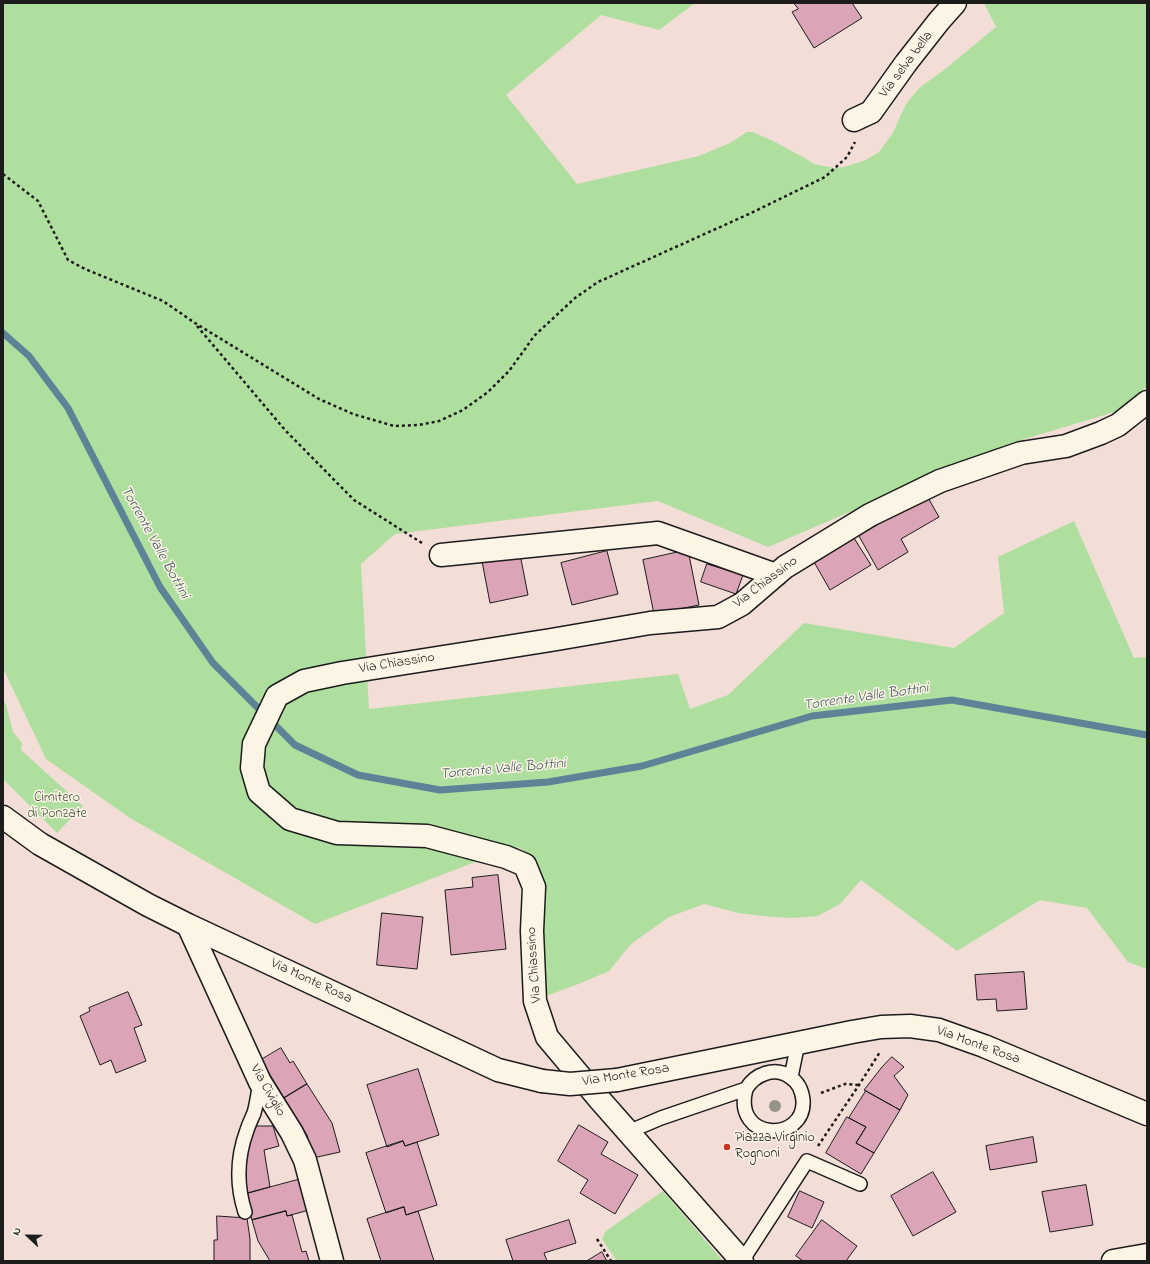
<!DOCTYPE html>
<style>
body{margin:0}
#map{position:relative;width:1150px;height:1264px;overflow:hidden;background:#f2ddd7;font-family:"Indie Flower",sans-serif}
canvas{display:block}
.frame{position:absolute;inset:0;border:4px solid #1c1c1c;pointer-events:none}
.north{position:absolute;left:8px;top:1216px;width:40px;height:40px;-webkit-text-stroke:3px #fcf5e5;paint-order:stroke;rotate:292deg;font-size:11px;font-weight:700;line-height:16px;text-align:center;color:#1c1c1c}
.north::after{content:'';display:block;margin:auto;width:14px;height:18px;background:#1c1c1c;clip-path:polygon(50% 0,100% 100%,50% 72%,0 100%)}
</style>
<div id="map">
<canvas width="1150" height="1264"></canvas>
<div class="frame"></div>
<div class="north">N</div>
</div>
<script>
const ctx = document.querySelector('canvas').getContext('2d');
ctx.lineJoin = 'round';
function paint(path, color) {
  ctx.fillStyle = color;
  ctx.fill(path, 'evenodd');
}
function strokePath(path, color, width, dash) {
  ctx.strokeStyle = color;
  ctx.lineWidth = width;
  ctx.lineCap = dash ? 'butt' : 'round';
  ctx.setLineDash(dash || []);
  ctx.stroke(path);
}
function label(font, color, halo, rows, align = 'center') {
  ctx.font = font + ' "Indie Flower",sans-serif';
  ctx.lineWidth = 3;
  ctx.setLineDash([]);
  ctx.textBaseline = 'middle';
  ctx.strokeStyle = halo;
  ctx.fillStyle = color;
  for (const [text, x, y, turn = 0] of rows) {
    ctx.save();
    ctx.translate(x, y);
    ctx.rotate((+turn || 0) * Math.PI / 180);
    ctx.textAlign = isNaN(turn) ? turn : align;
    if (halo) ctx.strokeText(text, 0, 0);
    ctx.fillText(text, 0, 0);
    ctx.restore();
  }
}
paint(new Path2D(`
 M3,3H695L659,30L601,15L506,95L577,184L699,156L730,143L747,132H753L773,141L803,157L814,164L834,168L844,167L866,160L879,152L893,133L899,119L906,104L919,88L944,70L996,27L984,3H1147V386L1121,410L1008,444L768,547L658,501L395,534L361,564L369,709L678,674L690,709L728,695L804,623L954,648L1004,613L998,557L1074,521L1134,658L1147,657V969L1128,962L1087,908L1040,900L957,951L861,880L840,904L818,916L790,918L763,916L738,913L704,904L669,917L631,944L609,971L581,983L546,996L543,900L532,858L525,851L518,847L493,855L315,924L130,818L46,759L3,668Z
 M3,701L6,704L13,732L22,743L21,750L83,806L57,833L3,779Z
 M663,1191L723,1261H617L602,1239L606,1231Z`), '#afdf9f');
strokePath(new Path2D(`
 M3,333L29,356L68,408L160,587L213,663L295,745L358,775L440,790L548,782L642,766L812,716L952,700L1147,735`), '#5d8397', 7);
const building = new Path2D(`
 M794,3H852L862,18L814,48L792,12L798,9Z
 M927,496L939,517L901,539L908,552L878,570L859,536Z
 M854,538L871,565L830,590L814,562Z
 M519,549L528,595L490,603L481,556Z
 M688,550L699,605L654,614L643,560Z
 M607,551L618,594L572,605L561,563Z
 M707,564L743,575L736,594L701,582Z
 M498,875L506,949L451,955L445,890L473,887L472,878Z
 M382,913L423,917L417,969L377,965Z
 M1024,972L1027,1009L997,1011L996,999L977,1000L975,975Z
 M128,992L142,1025L134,1028L146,1061L116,1073L111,1060L100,1065L80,1016L90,1011L89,1008Z
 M281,1048L290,1063L293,1061L307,1084L284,1098L261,1060Z
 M892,1057L904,1067L894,1076L908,1095L900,1110L864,1090L882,1067Z
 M418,1069L439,1135L405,1146L403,1141L387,1147L367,1085Z
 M307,1084L332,1123L340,1152L313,1158L307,1135L284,1098Z
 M866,1091L900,1110L874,1153L856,1143L866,1127L849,1118Z
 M847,1117L866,1127L856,1143L874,1153L861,1174L826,1153Z
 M579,1125L608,1142L601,1154L638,1175L615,1214L580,1193L588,1180L558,1161Z
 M255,1126H273L279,1146L264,1150L270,1187L245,1194L242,1173L247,1146Z
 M1033,1137L1037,1162L990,1170L986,1146Z
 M403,1141L405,1146L417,1142L437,1205L406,1215L404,1207L386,1213L366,1153Z
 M933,1172L956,1212L913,1236L891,1196Z
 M305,1178L313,1209L287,1216L286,1211L252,1220L245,1194Z
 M1086,1185L1093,1225L1050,1232L1042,1192Z
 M800,1191L824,1202L812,1228L788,1217Z
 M404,1207L406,1215L418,1211L434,1261H381L367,1219Z
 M286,1211L287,1216L292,1215L302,1252L306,1251L309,1261H270L258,1241L252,1220Z
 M217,1216L247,1218L250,1239V1261H214V1240H217Z
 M569,1220L576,1243L544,1253L547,1261H513L506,1240Z
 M822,1220L857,1246L846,1261H803L796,1256Z
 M602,1252L607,1261H587Z`);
paint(building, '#dba4b7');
strokePath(building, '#1c1c1c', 1);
const service = new Path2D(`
 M791,1077L798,1043
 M628,1132L661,1118L746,1089C755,1074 775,1066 790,1077C798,1082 802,1091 803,1100C806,1143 732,1142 746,1089
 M245,1212C236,1184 237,1157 247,1130C249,1124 252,1118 254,1113C257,1103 258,1092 260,1082
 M742,1261L807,1161L860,1184`);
const minor = new Path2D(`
 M854,120L871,112L906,63L939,21L955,3
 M441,555L658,533L776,575
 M3,817L40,844L148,905L188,925L498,1070L542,1081
 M188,925L260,1082L292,1133L305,1160L332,1261
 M617,1080L852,1032L881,1027L910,1026L939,1030L984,1046L1147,1114
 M742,1261L600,1100L547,1037L535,1001L532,931L534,887L525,865L506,857L427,836L337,833L290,819L259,792L252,768L254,744L277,696L304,681L342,673L551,640L650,623L718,617L742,604L785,567L870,515L940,481L1021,453L1066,446L1101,433L1118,425L1147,402
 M1113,1261L1147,1255`);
strokePath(service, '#1c1c1c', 16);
strokePath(minor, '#1c1c1c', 25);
strokePath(new Path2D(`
 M3,174L38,201L68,260L85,269L163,301L195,323L319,399L353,414L394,426L419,425L439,421L463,410L488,392L509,371L525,349L534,336L575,298L598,282L749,214L825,177L847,157L855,142
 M197,326L285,430L354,500L422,543
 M821,1093L845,1084L859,1085
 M818,1146L859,1085L880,1052
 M597,1239L611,1261`), '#1c1c1c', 2.5, [3, 3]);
strokePath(service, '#fcf5e5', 13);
strokePath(minor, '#fcf5e5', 22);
const minorBridge = new Path2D(`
 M542,1081L570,1084L617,1080`);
strokePath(minorBridge, '#1c1c1c', 25, []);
strokePath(minorBridge, '#fcf5e5', 22);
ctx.fillStyle = '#949386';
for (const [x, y] of [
 [775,1106]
]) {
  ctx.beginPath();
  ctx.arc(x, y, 6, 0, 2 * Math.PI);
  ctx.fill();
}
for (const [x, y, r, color] of [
 [727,1147,4,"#c8321e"]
]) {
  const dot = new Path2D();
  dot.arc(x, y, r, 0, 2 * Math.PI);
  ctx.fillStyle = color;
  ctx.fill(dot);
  strokePath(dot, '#fcf5e5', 1.5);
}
label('14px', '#1c1c1c', '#fcf5e5', [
 ["Via selva bella",907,65,-53],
 ["Via Chiassino",766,583,-37],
 ["Via Chiassino",397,664,-9],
 ["Via Chiassino",535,965,-94],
 ["Via Monte Rosa",311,982,25],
 ["Via Monte Rosa",978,1046,20],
 ["Via Monte Rosa",626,1076,-9],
 ["Via Civiglio",267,1091,60]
]);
label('14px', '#485643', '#fcf5e5', [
 ["Cimitero",57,799],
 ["di Ponzate",57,815]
]);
label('14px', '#1c1c1c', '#fcf5e5', [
 ["Piazza Virginio",735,1139],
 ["Rognoni",735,1155]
], 'left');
label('italic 15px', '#425864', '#fcf5e5', [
 ["Torrente Valle Bottini",154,543,61],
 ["Torrente Valle Bottini",866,698,-8],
 ["Torrente Valle Bottini",503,770,-5]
]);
</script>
